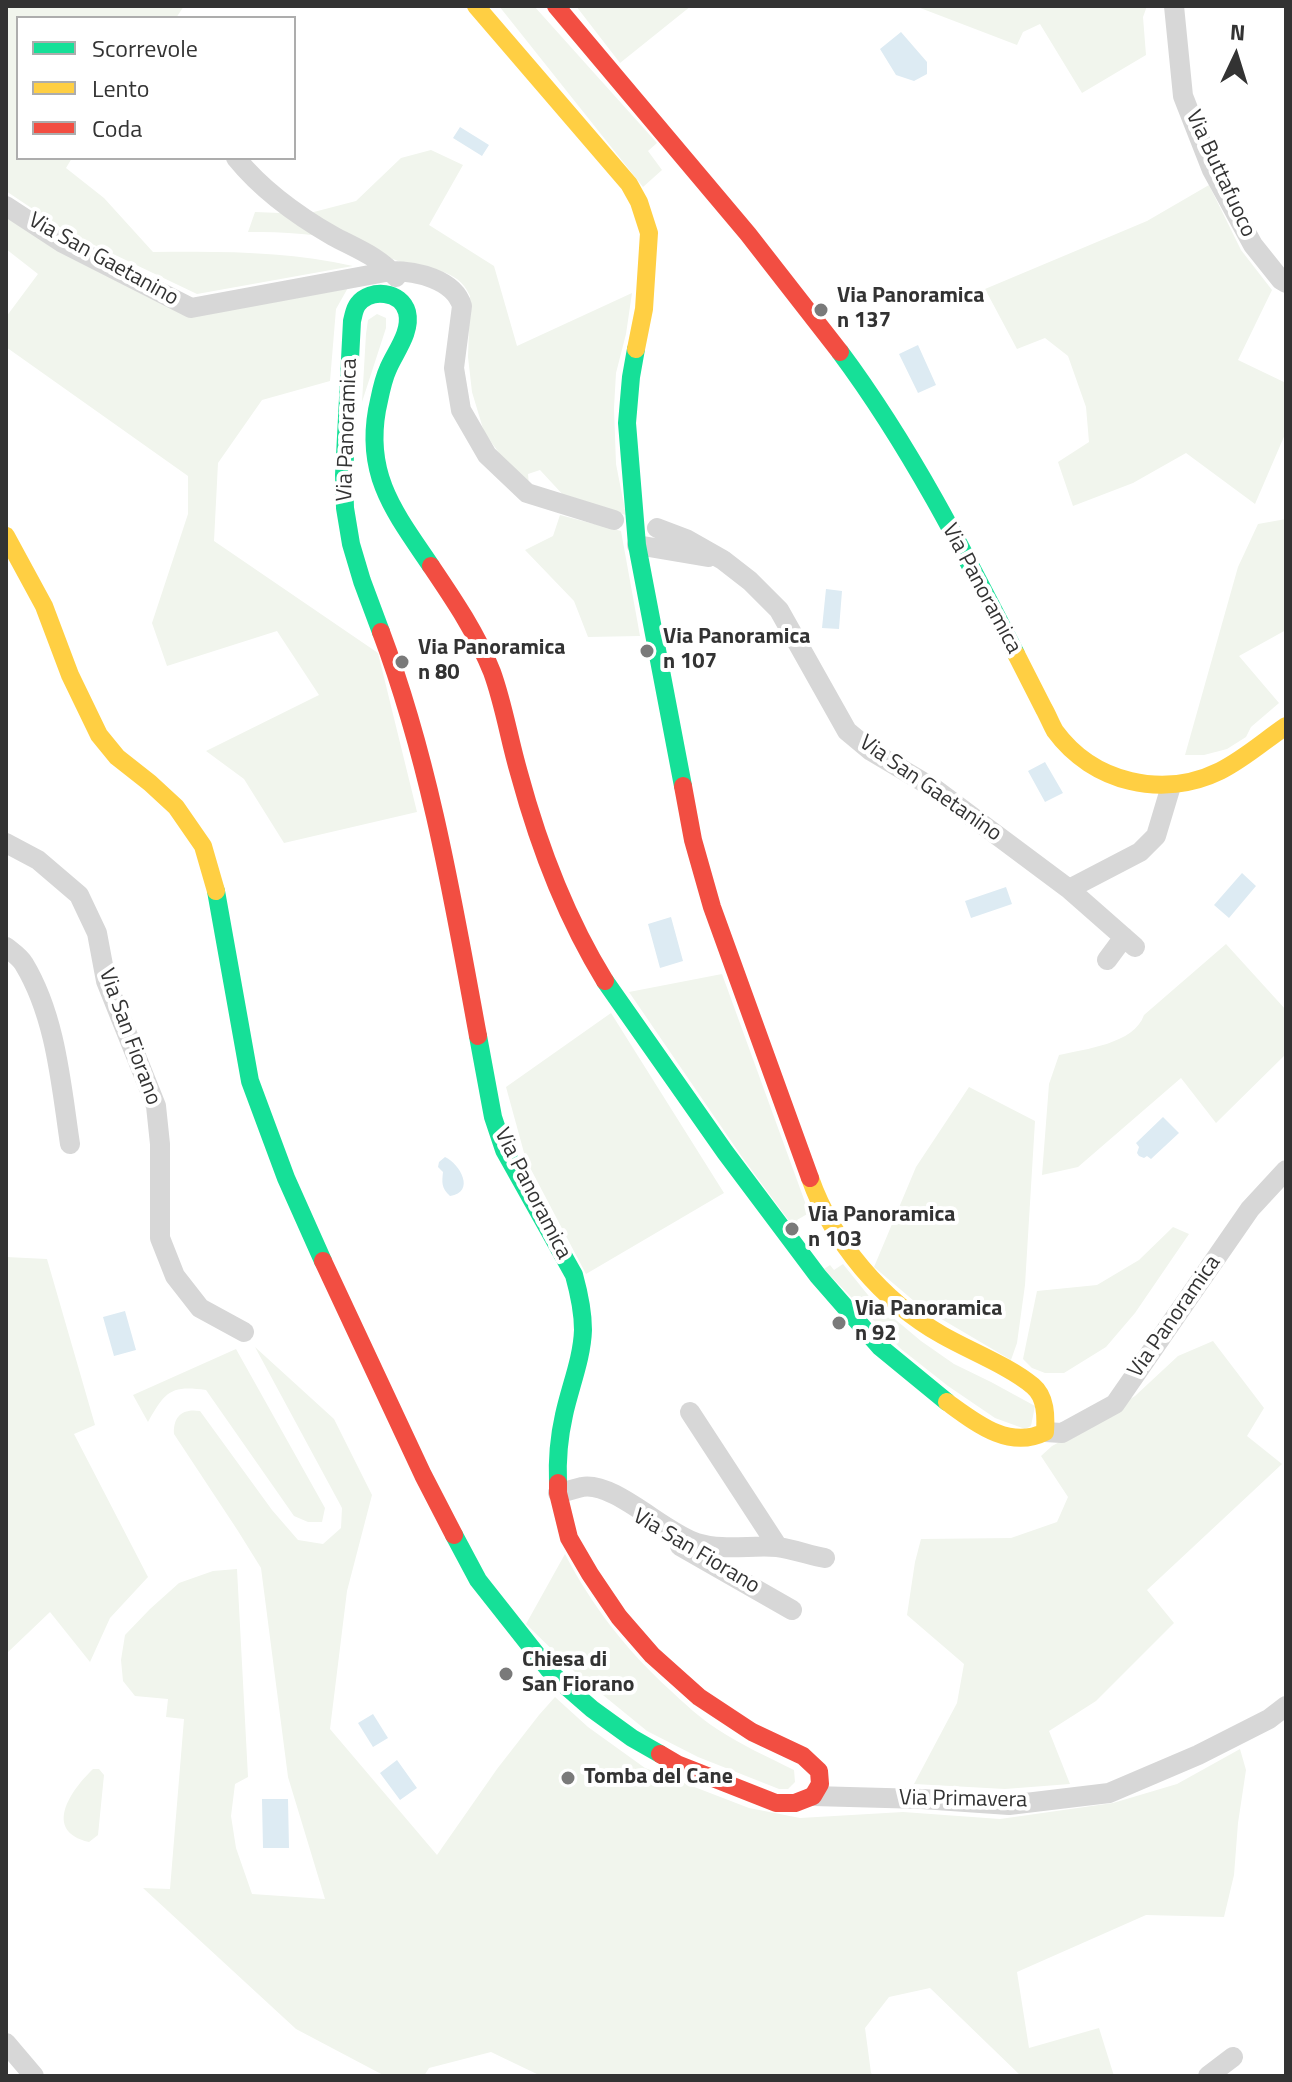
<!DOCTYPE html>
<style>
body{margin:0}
#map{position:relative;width:1292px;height:2082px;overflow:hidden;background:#fff;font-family:"Titillium Web",sans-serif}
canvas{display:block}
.frame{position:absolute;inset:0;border:8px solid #333;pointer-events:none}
.legend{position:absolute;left:16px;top:16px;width:280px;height:144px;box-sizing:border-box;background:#fff;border:2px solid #adadad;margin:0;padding:10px 14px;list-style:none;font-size:24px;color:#333}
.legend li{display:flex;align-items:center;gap:16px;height:40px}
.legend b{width:40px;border:2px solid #adadad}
.north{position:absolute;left:1196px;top:16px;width:80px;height:80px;-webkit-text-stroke:6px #fff;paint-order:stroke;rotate:4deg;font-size:22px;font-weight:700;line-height:32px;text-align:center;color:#333}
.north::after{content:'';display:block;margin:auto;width:28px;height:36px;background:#333;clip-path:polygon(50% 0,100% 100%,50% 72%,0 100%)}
</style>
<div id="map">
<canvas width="1292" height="2082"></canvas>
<div class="frame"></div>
<ul class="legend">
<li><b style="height:10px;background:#16e098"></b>Scorrevole</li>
<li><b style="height:10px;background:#ffcf43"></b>Lento</li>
<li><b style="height:10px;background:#f24e42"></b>Coda</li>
</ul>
<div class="north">N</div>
</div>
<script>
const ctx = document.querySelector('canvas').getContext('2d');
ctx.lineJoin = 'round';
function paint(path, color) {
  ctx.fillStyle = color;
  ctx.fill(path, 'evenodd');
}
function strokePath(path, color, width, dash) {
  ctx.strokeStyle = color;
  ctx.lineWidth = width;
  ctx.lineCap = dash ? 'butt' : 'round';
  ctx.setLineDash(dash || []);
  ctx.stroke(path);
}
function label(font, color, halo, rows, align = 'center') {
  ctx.font = font + ' "Titillium Web",sans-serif';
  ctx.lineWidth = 8;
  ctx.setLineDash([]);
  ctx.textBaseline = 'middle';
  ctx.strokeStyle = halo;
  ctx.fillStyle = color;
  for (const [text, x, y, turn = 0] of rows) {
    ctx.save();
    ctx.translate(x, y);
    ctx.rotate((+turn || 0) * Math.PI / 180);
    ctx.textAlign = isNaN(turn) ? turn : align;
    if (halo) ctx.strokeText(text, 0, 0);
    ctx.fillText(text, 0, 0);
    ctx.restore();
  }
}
paint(new Path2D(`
 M6,6H184L176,18H18V158H72L66,168L104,198L153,252C220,251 287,251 353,266L197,294L67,232L6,191Z
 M499,6H534L657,143L648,151L662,170L643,187Z
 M576,6H691L620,63Z
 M915,6H1147L1143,17L1146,55L1082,93L1040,24L1023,32L1017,45Z
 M431,150L463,165L429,225L494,266L517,346L632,293L626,334L616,373L614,408L616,464L626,515L565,497L540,470L528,474L529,486L509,467L484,432L472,392L468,357L470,296C457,266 427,271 401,262C385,257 370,249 354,244C320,233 284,232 248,232L255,212L306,214L356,201L401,158Z
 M1209,185L1241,250L1272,290L1238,360L1286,383V432L1255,504L1186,453L1133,483L1073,506L1058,462L1089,442L1086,407L1068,356L1045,338L1017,349L985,289L1147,221Z
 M6,215L189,317L349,286L336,309L330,381L262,400L218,463L214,541L378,653L417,812L284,843L244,779L206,751L319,695L277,631L167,666L152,623L188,514V476L6,347V317L38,274L6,249Z
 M377,314L386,318V328L362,402L366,334L368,320Z
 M560,515L621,531L640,636L588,637L574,601L525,550L553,536Z
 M1286,519V630L1239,656L1279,703L1251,727L1246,737L1227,749L1204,755H1185L1238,567L1258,524Z
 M1226,944L1286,1010V1054L1216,1123L1181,1078L1078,1167L1042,1175L1049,1084L1059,1055C1085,1049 1134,1044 1144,1015Z
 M722,974L809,1213L797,1220L800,1226L795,1229L742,1157L629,992Z
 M611,1013L724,1193L586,1274L526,1160L506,1087Z
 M969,1087L1035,1121L1025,1285L1017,1343L1011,1360L921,1307L874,1267L916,1167Z
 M1173,1227L1189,1234L1135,1313L1106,1347L1064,1373H1045L1032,1368L1023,1359L1037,1291L1097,1285L1139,1260Z
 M6,1257L47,1259L95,1425L74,1434L148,1577L110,1618L90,1662L50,1612L6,1654Z
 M843,1264L872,1300L921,1341L954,1364L991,1382L1035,1406L1031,1426L1025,1429L995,1418L948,1386L901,1349L824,1269L830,1265L834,1270Z
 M1213,1341L1264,1408L1247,1436L1282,1464L1147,1590L1174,1623L1096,1701L1049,1731L1070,1784L1005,1789L914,1784L957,1703L964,1664L907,1615L915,1562L921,1539L1011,1538L1057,1522L1068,1497L1041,1456L1052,1446L1087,1427L1135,1396L1178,1356Z
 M255,1347L334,1419L372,1495L347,1591L330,1729L437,1855L497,1769L539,1715L555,1697L588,1727L645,1768L749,1808L800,1818L903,1812L1000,1819L1113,1803L1177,1784L1240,1749L1246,1770L1238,1823L1234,1875L1224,1917L1146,1915L1017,1972L1029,2048L1099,2028L1114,2076H1021L930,1988L889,1997L865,2028L871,2073L874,2076H541L491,2052L429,2068L424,2076H385L296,2029L143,1888L170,1889L184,1719L166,1717L168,1699L135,1696L123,1681L121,1660L125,1635L150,1609L179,1583L213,1571L237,1569L248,1777L235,1784L231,1816L236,1848L252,1894L325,1899L288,1777L261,1568L238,1531L174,1434C173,1417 182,1408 200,1411L272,1510L298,1540L323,1544L341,1528L342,1508Z
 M236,1349L325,1508L322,1522H308L294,1516L206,1390C170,1385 165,1392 148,1422L133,1395Z
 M565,1554C592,1606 626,1650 670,1690C685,1704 700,1718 717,1729C741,1745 768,1757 794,1770L795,1782L788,1789H779L698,1757L647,1731L576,1673L526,1624Z
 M93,1769H99L104,1775L98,1835L89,1842C42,1831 71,1790 93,1769Z`), '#f1f5ed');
paint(new Path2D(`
 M901,32L927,62V74L914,81L896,75L880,49Z
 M460,127L489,145L482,156L453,138Z
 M918,345L936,385L918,393L899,354Z
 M826,589L842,591L839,629L822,628Z
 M1045,762L1063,793L1045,802L1028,771Z
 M1242,873L1256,886L1229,918L1214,905Z
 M1006,887L1012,904L971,918L965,901Z
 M671,917L683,961L660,968L648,924Z
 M1163,1117L1179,1133L1151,1159L1147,1156L1144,1158L1139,1156L1137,1153L1139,1147L1136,1143Z
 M445,1157C460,1164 476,1192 450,1196C441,1188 442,1182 443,1172L438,1167L439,1162Z
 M125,1311L136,1350L114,1356L103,1317Z
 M373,1714L388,1738L373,1747L358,1723Z
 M397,1760L417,1788L400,1800L380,1773Z
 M262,1799H288L289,1848H263Z`), '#ddebf3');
strokePath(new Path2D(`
 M1174,6L1183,96L1212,170L1253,245L1281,280L1286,283
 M236,158C262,190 298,216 333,236C355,248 380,257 396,277
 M6,206L61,242L191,308L391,271C416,271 454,279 462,306L454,368L461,410L487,455L527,493L614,520
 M657,528L686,539L723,560L750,581L779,610L847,731L871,751L935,789L1069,889L1135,947
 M637,545L708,557
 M6,843L38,860L79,895L97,933L106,981L156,1106L160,1144V1238L175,1276L200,1308L244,1332
 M1069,889L1140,852L1156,836L1171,786
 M6,947C12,952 20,957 24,964C56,1017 61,1084 70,1144
 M1107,960L1124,937
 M690,1412L778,1547
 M1045,1432L1062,1433L1115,1404L1250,1209L1286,1170
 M558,1493C566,1492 574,1489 582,1487C614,1481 664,1533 697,1543C723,1551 750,1545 777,1547C793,1549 809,1555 825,1558
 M680,1546L792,1610
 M813,1796L922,1799L1009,1805L1109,1793L1198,1755L1269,1719L1286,1706
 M6,2043L34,2076
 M1208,2076L1233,2057`), '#d7d7d7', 20);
strokePath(new Path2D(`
 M636,349L631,377L627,423L637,545L683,786
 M840,352C910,446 963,550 1016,654
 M381,632L362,581L351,544L345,508L344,475L352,321C354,314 354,309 358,304C371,288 401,291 407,312C412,332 395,352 388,369C382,382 380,397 377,410C365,477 396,514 431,566
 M216,891L250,1081L286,1178L323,1261
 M605,981L725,1152L818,1276L880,1347L947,1402
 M478,1036L493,1117L504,1150L574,1275C579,1293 583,1311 583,1330C582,1359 570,1387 564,1415C559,1437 557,1460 558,1483
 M454,1535L478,1580L553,1675L592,1709L632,1738L660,1754`), '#16e098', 18);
strokePath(new Path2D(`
 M476,6L629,184L639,202L649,233L644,309L636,349
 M6,536L44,606L70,675L99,735L117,757L150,783L176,807L203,846L216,891
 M1016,654C1025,672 1035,691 1044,709C1048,716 1051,724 1055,731C1093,783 1163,799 1220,771C1244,759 1264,741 1286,726
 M810,1178C833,1243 882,1301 942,1335C970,1351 1009,1366 1033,1386C1046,1397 1046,1416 1045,1432C1009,1450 976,1423 947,1402`), '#ffcf43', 18);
strokePath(new Path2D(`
 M556,6L748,234L840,352
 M431,566C454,600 477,634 492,672C504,705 509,739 519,773C539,847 565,916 605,981
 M381,632C430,762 453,900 478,1036
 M683,786L693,840L712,907L810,1178
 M323,1261L423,1475L454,1535
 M558,1483V1493L569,1538L590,1574L619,1617L652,1655L699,1697L752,1732L803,1756L819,1771L820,1784L813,1796L795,1803H776L677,1764L660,1754`), '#f24e42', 18);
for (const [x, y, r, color] of [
 [821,310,8,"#7a7a7a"],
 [647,651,8,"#7a7a7a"],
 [402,662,8,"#7a7a7a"],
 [792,1229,8,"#7a7a7a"],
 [839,1323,8,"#7a7a7a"],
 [506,1674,8,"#7a7a7a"],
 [568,1778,8,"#7a7a7a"]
]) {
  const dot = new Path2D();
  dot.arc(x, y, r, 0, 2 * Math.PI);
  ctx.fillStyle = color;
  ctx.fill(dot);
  strokePath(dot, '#fff', 3);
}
label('22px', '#333', '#fff', [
 ["Via Buttafuoco",1220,174,65],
 ["Via San Gaetanino",103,260,29],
 ["Via Panoramica",348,430,-88],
 ["Via Panoramica",981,589,62],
 ["Via San Gaetanino",930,789,35],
 ["Via San Fiorano",129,1037,70],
 ["Via Panoramica",532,1194,63],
 ["Via Panoramica",1175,1317,-55],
 ["Via San Fiorano",696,1552,31],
 ["Via Primavera",963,1800,1]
]);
label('bold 22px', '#333', '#fff', [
 ["Via Panoramica",837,297],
 ["n 137",837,322],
 ["Via Panoramica",663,638],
 ["n 107",663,663],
 ["Via Panoramica",418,649],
 ["n 80",418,674],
 ["Via Panoramica",808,1216],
 ["n 103",808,1241],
 ["Via Panoramica",855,1310],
 ["n 92",855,1335],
 ["Chiesa di",522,1661],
 ["San Fiorano",522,1686],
 ["Tomba del Cane",584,1778]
], 'left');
</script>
